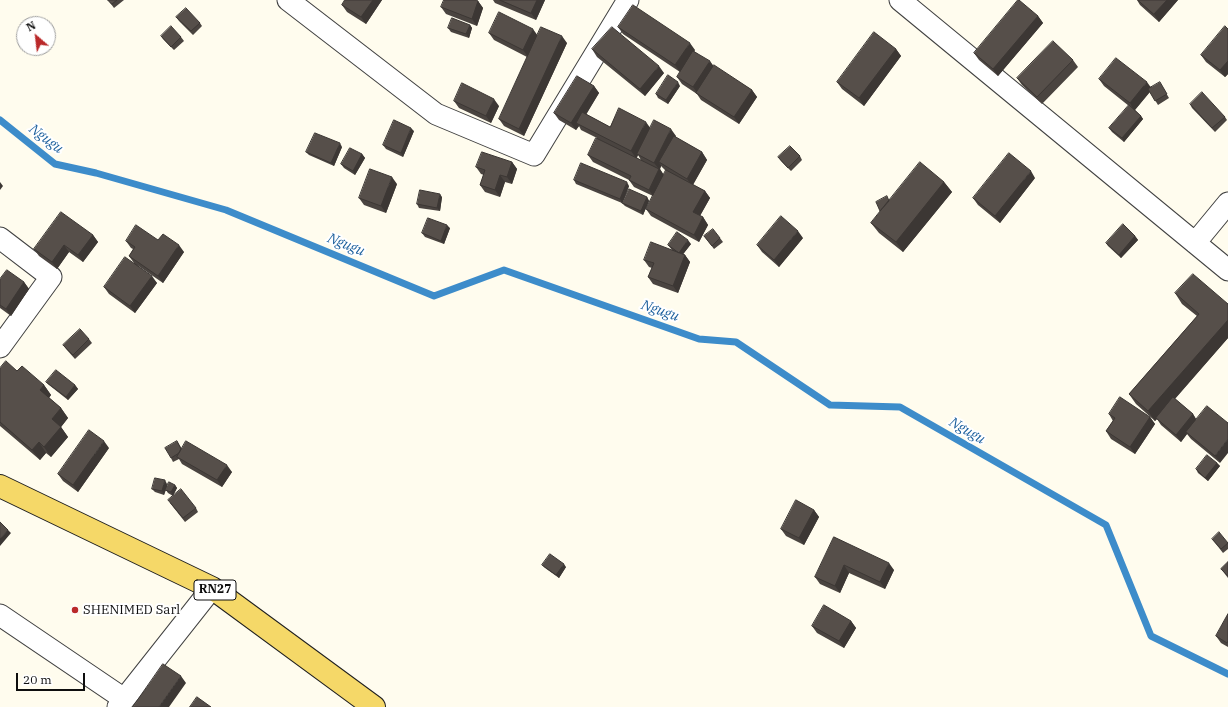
<!DOCTYPE html>
<style>
body{margin:0}
#map{position:relative;width:1228px;height:707px;overflow:hidden;background:#fffcee;font-family:"IBM Plex Serif",serif}
canvas{display:block}
.north{position:absolute;left:16px;top:16px;width:40px;height:40px;box-sizing:border-box;background:#fff;border:1px solid #9f9f9f;border-radius:50%;rotate:332deg;font-size:11px;font-weight:700;line-height:16px;text-align:center;color:#0e0e0e}
.north::after{content:'';display:block;margin:auto;width:14px;height:18px;background:#ba292a;clip-path:polygon(50% 0,100% 100%,50% 72%,0 100%)}
.scale{position:absolute;left:16px;top:673px;width:69px;height:18px;box-sizing:border-box;border:2px solid #0e0e0e;border-top:0;padding-left:5px;font-size:12px;line-height:14px;white-space:nowrap;color:#0e0e0e;-webkit-text-stroke:3px #fff;paint-order:stroke}
</style>
<div id="map">
<canvas width="1228" height="707"></canvas>
<div class="north">N</div>
<div class="scale">20 m</div>
</div>
<script>
const ctx = document.querySelector('canvas').getContext('2d');
ctx.lineJoin = 'round';
function strokePath(path, color, width, dash) {
  ctx.strokeStyle = color;
  ctx.lineWidth = width;
  ctx.lineCap = dash ? 'butt' : 'round';
  ctx.setLineDash(dash || []);
  ctx.stroke(path);
}
function paint(path, color) {
  ctx.fillStyle = color;
  ctx.fill(path, 'evenodd');
}
function label(font, color, halo, rows, align = 'center') {
  ctx.font = font + ' "IBM Plex Serif",serif';
  ctx.lineWidth = 4;
  ctx.setLineDash([]);
  ctx.textBaseline = 'middle';
  ctx.strokeStyle = halo;
  ctx.fillStyle = color;
  for (const [text, x, y, turn = 0] of rows) {
    ctx.save();
    ctx.translate(x, y);
    ctx.rotate((+turn || 0) * Math.PI / 180);
    ctx.textAlign = isNaN(turn) ? turn : align;
    if (halo) ctx.strokeText(text, 0, 0);
    ctx.fillText(text, 0, 0);
    ctx.restore();
  }
}
strokePath(new Path2D(`
 M0,120L55,164L96,173L226,210L434,296L504,270L699,339L736,342L830,405L900,407L1106,525L1151,636L1228,674`), '#3d8cca', 7);
const minor = new Path2D(`
 M288,0L436,114L534,155L628,0
 M900,0L1228,270
 M0,238L51,277L0,347
 M1195,243L1228,203
 M0,615L124,699
 M118,707L212,588`);
const primary = new Path2D(`
 M0,486L212,588L374,707`);
strokePath(minor, '#414141', 23);
strokePath(primary, '#1f1f1f', 24);
strokePath(minor, '#fff', 21);
strokePath(primary, '#f5d868', 22);
paint(new Path2D(`
 M108,0H124L114,8Z
 M345,0H382L366,24L347,12L342,5Z
 M493,0H545L536,20L495,3Z
 M1137,0H1178L1159,22L1140,5Z
 M478,1L483,8L477,26L446,14L441,7Z
 M1038,16L1043,23L998,76L979,60L974,53Z
 M176,17L200,23L202,26L193,35L179,21Z
 M470,25L472,28L469,38L451,32L448,28Z
 M618,27L695,50L694,51L713,66L752,90L757,97L739,124L701,100L697,94L682,84L677,77L680,72L623,34Z
 M1228,29V74L1225,77L1206,62L1201,55Z
 M489,33L537,35L567,43L524,136L504,126L499,119L527,57L494,40Z
 M161,36L181,37L184,41L174,50L163,39Z
 M592,49L664,73L645,96L597,57Z
 M896,49L901,56L864,106L842,89L837,82Z
 M1073,60L1078,67L1042,104L1022,85L1017,78Z
 M1099,79L1151,87L1162,86L1169,98L1158,105L1150,92L1135,110L1141,116L1143,119L1124,142L1112,132L1109,128L1129,106L1104,86Z
 M594,86L599,93L586,114L610,127L650,128L676,136L675,137L702,152L707,160L693,185L705,191L710,198L700,216L703,217L708,225L699,242L651,216L646,209L653,196L634,187L629,180L593,162L588,155L597,138L581,130L579,126L576,130L559,120L554,113ZM638,155L641,160L637,158ZM661,166L666,171L664,175L660,169Z
 M680,86L668,104L658,98L656,94Z
 M454,101L499,106L491,123L459,108Z
 M1190,104L1225,117L1227,120L1215,132L1192,108Z
 M414,131L403,157L386,149L383,145Z
 M342,147L334,166L309,155L306,152Z
 M362,154L365,158L355,175L344,168L341,164Z
 M800,156L802,160L791,171L781,161L778,157Z
 M512,162L517,169L512,184L505,182L500,197L485,192L480,185L484,175L481,174L476,167Z
 M1035,178L1000,223L978,205L973,198Z
 M574,180L629,186L623,202L647,197L649,201L643,215L625,206L622,203L576,184Z
 M944,182L952,192L903,252L879,233L871,223L889,200Z
 M397,184L386,213L364,205L359,198Z
 M442,197L440,211L419,208L417,204Z
 M450,228L444,244L425,237L422,233Z
 M93,235L98,242L83,262L69,252L57,269L39,256L34,249Z
 M704,236L720,238L723,242L714,249Z
 M1135,236L1138,240L1121,258L1108,246L1106,243Z
 M803,238L779,267L762,252L757,245Z
 M158,240L184,252L163,283L137,265L157,283L135,313L109,294L104,287L134,263L129,256L133,249L131,248L126,241Z
 M691,244L683,254L685,255L690,262L678,293L653,284L648,277L652,268L649,267L644,260L672,250L668,245Z
 M0,279L24,282L29,289L11,316L0,308Z
 M1175,293L1228,304V338L1175,399L1193,414L1220,463L1191,439L1187,434L1181,442L1161,425L1157,419L1155,421L1136,404L1129,394L1197,316L1182,304Z
 M89,339L92,343L75,359L66,349L63,345Z
 M0,368L17,371L44,385L51,395L49,398L61,408L68,418L61,427L68,437L51,457L46,453L40,460L0,426Z
 M46,382L75,385L78,389L68,400L49,385Z
 M1109,414L1150,417L1155,424L1135,454L1111,439L1106,431L1113,421Z
 M177,441L182,449L232,472L222,487L182,464L179,459L173,462L171,458Z
 M109,448L78,492L63,481L58,474Z
 M1217,463L1220,466L1208,481L1198,473L1196,469Z
 M167,484V487L175,485L177,488L173,495L196,508L198,512L185,522L170,503L173,496L168,493L166,490L164,495L155,492L152,489Z
 M814,510L819,517L804,545L786,536L781,529Z
 M834,537L894,570L885,589L849,573L840,593L820,584L815,577Z
 M1212,539L1228,543V549L1223,553Z
 M1228,562V578L1221,569Z
 M542,565L566,567L559,578L545,568Z
 M1228,614V647L1221,643L1216,636Z
 M851,621L856,628L844,648L817,633L812,626Z`), '#4a4440');
paint(new Path2D(`
 M373,0H382L366,24L361,17Z
 M537,0H545L536,20L531,13Z
 M1167,0H1178L1159,22L1154,14Z
 M478,1L483,8L477,26L472,19Z
 M1038,16L1043,23L998,76L993,69Z
 M470,25L472,28L469,38L466,34Z
 M533,29L538,36L528,57L523,50Z
 M562,36L567,43L524,136L519,129Z
 M690,43L695,50L680,72L675,65Z
 M896,49L901,56L864,106L859,98Z
 M710,61L715,68L698,94L693,87Z
 M1228,61V74L1225,77L1220,70Z
 M659,66L664,73L645,96L640,89Z
 M678,82L680,86L668,104L666,100Z
 M1147,82L1152,89L1134,111L1130,103Z
 M594,86L599,93L580,125L576,123L579,126L576,130L571,123Z
 M752,90L757,97L739,124L734,117Z
 M494,99L499,106L491,123L486,116Z
 M1141,116L1143,119L1124,142L1122,138Z
 M646,122L651,129L637,154L638,155L636,158L631,151Z
 M411,128L414,131L403,157L401,153Z
 M671,129L676,136L662,164L659,162L661,166L660,169L664,176L654,197L649,190L659,169L654,163Z
 M340,143L342,147L334,166L331,163Z
 M702,152L707,160L692,186L687,179Z
 M362,154L365,158L355,175L353,171Z
 M512,162L517,169L512,184L507,177Z
 M1031,171L1035,178L1000,223L995,216Z
 M500,175L505,182L500,197L495,190Z
 M392,177L397,184L386,213L381,206Z
 M0,182L3,186L0,190Z
 M627,182L629,186L622,203L620,199Z
 M944,182L952,192L903,252L896,242Z
 M705,191L710,198L698,219L693,212Z
 M440,194L442,197L440,211L437,208Z
 M647,197L649,201L643,215L641,211Z
 M703,217L708,225L699,242L694,235Z
 M447,225L450,228L444,244L441,241Z
 M798,231L803,238L779,267L774,260Z
 M93,235L98,242L83,262L78,255Z
 M1135,236L1138,240L1121,258L1119,255Z
 M688,240L691,244L681,257L679,253Z
 M64,245L69,252L57,269L52,262Z
 M179,245L184,252L163,283L158,276Z
 M685,255L690,262L678,293L673,286Z
 M152,276L157,283L135,313L130,306Z
 M24,282L29,289L11,316L6,309Z
 M1228,320V338L1157,419L1156,418L1157,419L1155,421L1148,411Z
 M44,385L51,395L47,400L40,390Z
 M75,385L78,389L68,400L66,397Z
 M61,408L68,418L61,427L68,437L51,457L44,447L52,419Z
 M1193,414L1198,422L1186,432L1187,434L1181,442L1176,435Z
 M1150,417L1155,424L1135,454L1130,447Z
 M1228,439V453L1220,463L1215,456Z
 M104,441L109,448L78,492L73,485Z
 M39,442L46,453L40,460L32,450Z
 M1217,463L1220,466L1208,481L1205,478Z
 M227,465L232,472L222,487L217,480Z
 M165,480L167,484L164,495L162,491Z
 M175,485L177,488L173,496L171,492Z
 M814,510L819,517L804,545L799,538Z
 M8,530L11,533L0,546V539Z
 M889,563L894,570L885,589L880,582Z
 M564,564L566,567L559,578L556,575Z
 M844,565L849,573L840,593L835,586Z
 M851,621L856,628L844,648L839,641Z
 M181,676L186,683L169,707H159Z`), '#3c3734');
const building = new Path2D(`
 M108,0H117L112,4Z
 M345,0H373L361,17L342,5Z
 M444,0H476L478,1L472,19L441,7Z
 M500,0H537L531,13Z
 M1018,0H1019L1038,16L993,69L974,53Z
 M1138,0H1167L1154,14Z
 M633,5L690,43L675,65L618,27Z
 M186,8L200,23L191,31L176,17Z
 M499,12L533,29L523,50L489,33Z
 M452,18L470,25L466,34L448,28Z
 M171,26L181,37L171,47L161,36Z
 M1225,26L1228,29V61L1220,70L1201,55Z
 M541,27L562,36L519,129L499,119Z
 M612,27L659,66L640,89L592,49Z
 M874,32L896,49L859,98L837,82Z
 M1053,41L1073,60L1037,97L1017,78Z
 M693,51L710,61L693,87L677,77Z
 M1116,58L1147,82L1130,103L1099,79Z
 M714,65L752,90L734,117L696,93Z
 M668,75L678,82L666,100L656,94Z
 M577,76L594,86L571,123L554,113Z
 M1160,82L1167,94L1155,101L1148,89Z
 M462,83L494,99L486,116L454,101Z
 M1202,92L1225,117L1212,128L1190,104Z
 M1129,105L1141,116L1122,138L1109,128Z
 M619,108L646,122L631,151L576,123L582,112L610,127Z
 M394,120L411,128L401,153L383,145Z
 M654,120L671,129L654,163L637,154Z
 M315,133L340,143L331,163L306,152Z
 M674,136L702,152L687,179L659,162Z
 M596,138L659,169L649,190L629,180L631,176L588,155Z
 M790,146L800,156L788,168L778,157Z
 M350,148L362,154L353,171L341,164Z
 M482,152L512,162L507,177L500,175L495,190L480,185L485,170L476,167Z
 M1009,153L1031,171L995,216L973,198Z
 M920,162L944,182L896,242L871,223Z
 M581,163L627,182L620,199L574,180Z
 M370,169L392,177L381,206L359,198Z
 M666,170L705,191L693,212L703,217L694,235L646,209Z
 M629,189L647,197L641,211L622,203Z
 M420,190L440,194L437,208L417,204Z
 M887,196L889,201L880,211L876,202Z
 M61,212L93,235L78,255L64,245L52,262L34,249Z
 M781,216L798,231L774,260L757,245Z
 M428,218L447,225L441,241L422,233Z
 M1123,224L1135,236L1119,255L1106,243Z
 M136,225L158,240L163,234L179,245L158,276L129,256L135,247L126,241Z
 M713,229L720,238L712,246L704,236Z
 M677,232L688,240L679,253L668,245Z
 M651,242L685,255L673,286L648,277L654,263L644,260Z
 M125,257L152,276L130,306L104,287Z
 M7,270L24,282L6,309L0,305V279Z
 M1193,274L1228,304V320L1148,411L1129,394L1199,314L1175,293Z
 M80,329L89,339L73,355L63,345Z
 M6,361L17,371L22,366L44,385L40,390L61,408L52,419L61,427L44,447L39,442L32,450L0,422V368Z
 M56,370L75,385L66,397L46,382Z
 M1120,397L1150,417L1130,447L1106,431L1115,418L1109,414Z
 M1173,397L1193,414L1176,435L1156,418Z
 M1207,406L1228,423V439L1215,456L1186,432Z
 M89,430L104,441L73,485L58,474Z
 M177,441L181,449L179,453L171,458L165,448Z
 M186,441L227,465L217,480L177,457Z
 M1207,455L1217,463L1205,478L1196,469Z
 M155,478L165,480L162,491L152,489Z
 M169,482L175,485L171,492L165,490Z
 M181,489L196,508L183,518L168,500Z
 M796,500L814,510L799,538L781,529Z
 M0,522L8,530L0,539Z
 M1219,532L1228,543L1221,549L1212,539Z
 M834,537L889,563L880,582L844,565L835,586L815,577Z
 M550,554L564,564L556,575L542,565Z
 M1228,562V576L1221,569Z
 M824,605L851,621L839,641L812,626Z
 M1228,614V641L1227,643L1216,636Z
 M163,664L181,676L159,707H133Z
 M197,697L211,707H190Z`);
paint(building, '#564f4a');
strokePath(building, '#3c3734', 1);
for (const [x, y, r, color] of [
 [75,610,4,"#ba292a"]
]) {
  const dot = new Path2D();
  dot.arc(x, y, r, 0, 2 * Math.PI);
  ctx.fillStyle = color;
  ctx.fill(dot);
  strokePath(dot, '#fff', 1.5);
}
for (const [x, y, w] of [
 [215,590,42]
]) {
  const box = new Path2D();
  box.roundRect(x - w / 2, y - 10, w, 20, 3);
  ctx.fillStyle = '#fff';
  ctx.fill(box);
  strokePath(box, '#0e0e0e', 1);
}
label('bold 12px', '#0e0e0e', null, [
 ["RN27",215,590]
]);
label('13px', '#0e0e0e', '#fff', [
 ["SHENIMED Sarl",83,610]
], 'left');
label('italic 14px', '#1a5e9c', '#fff', [
 ["Ngugu",46,139,37],
 ["Ngugu",346,245,22],
 ["Ngugu",660,311,19],
 ["Ngugu",967,431,30]
]);
</script>
